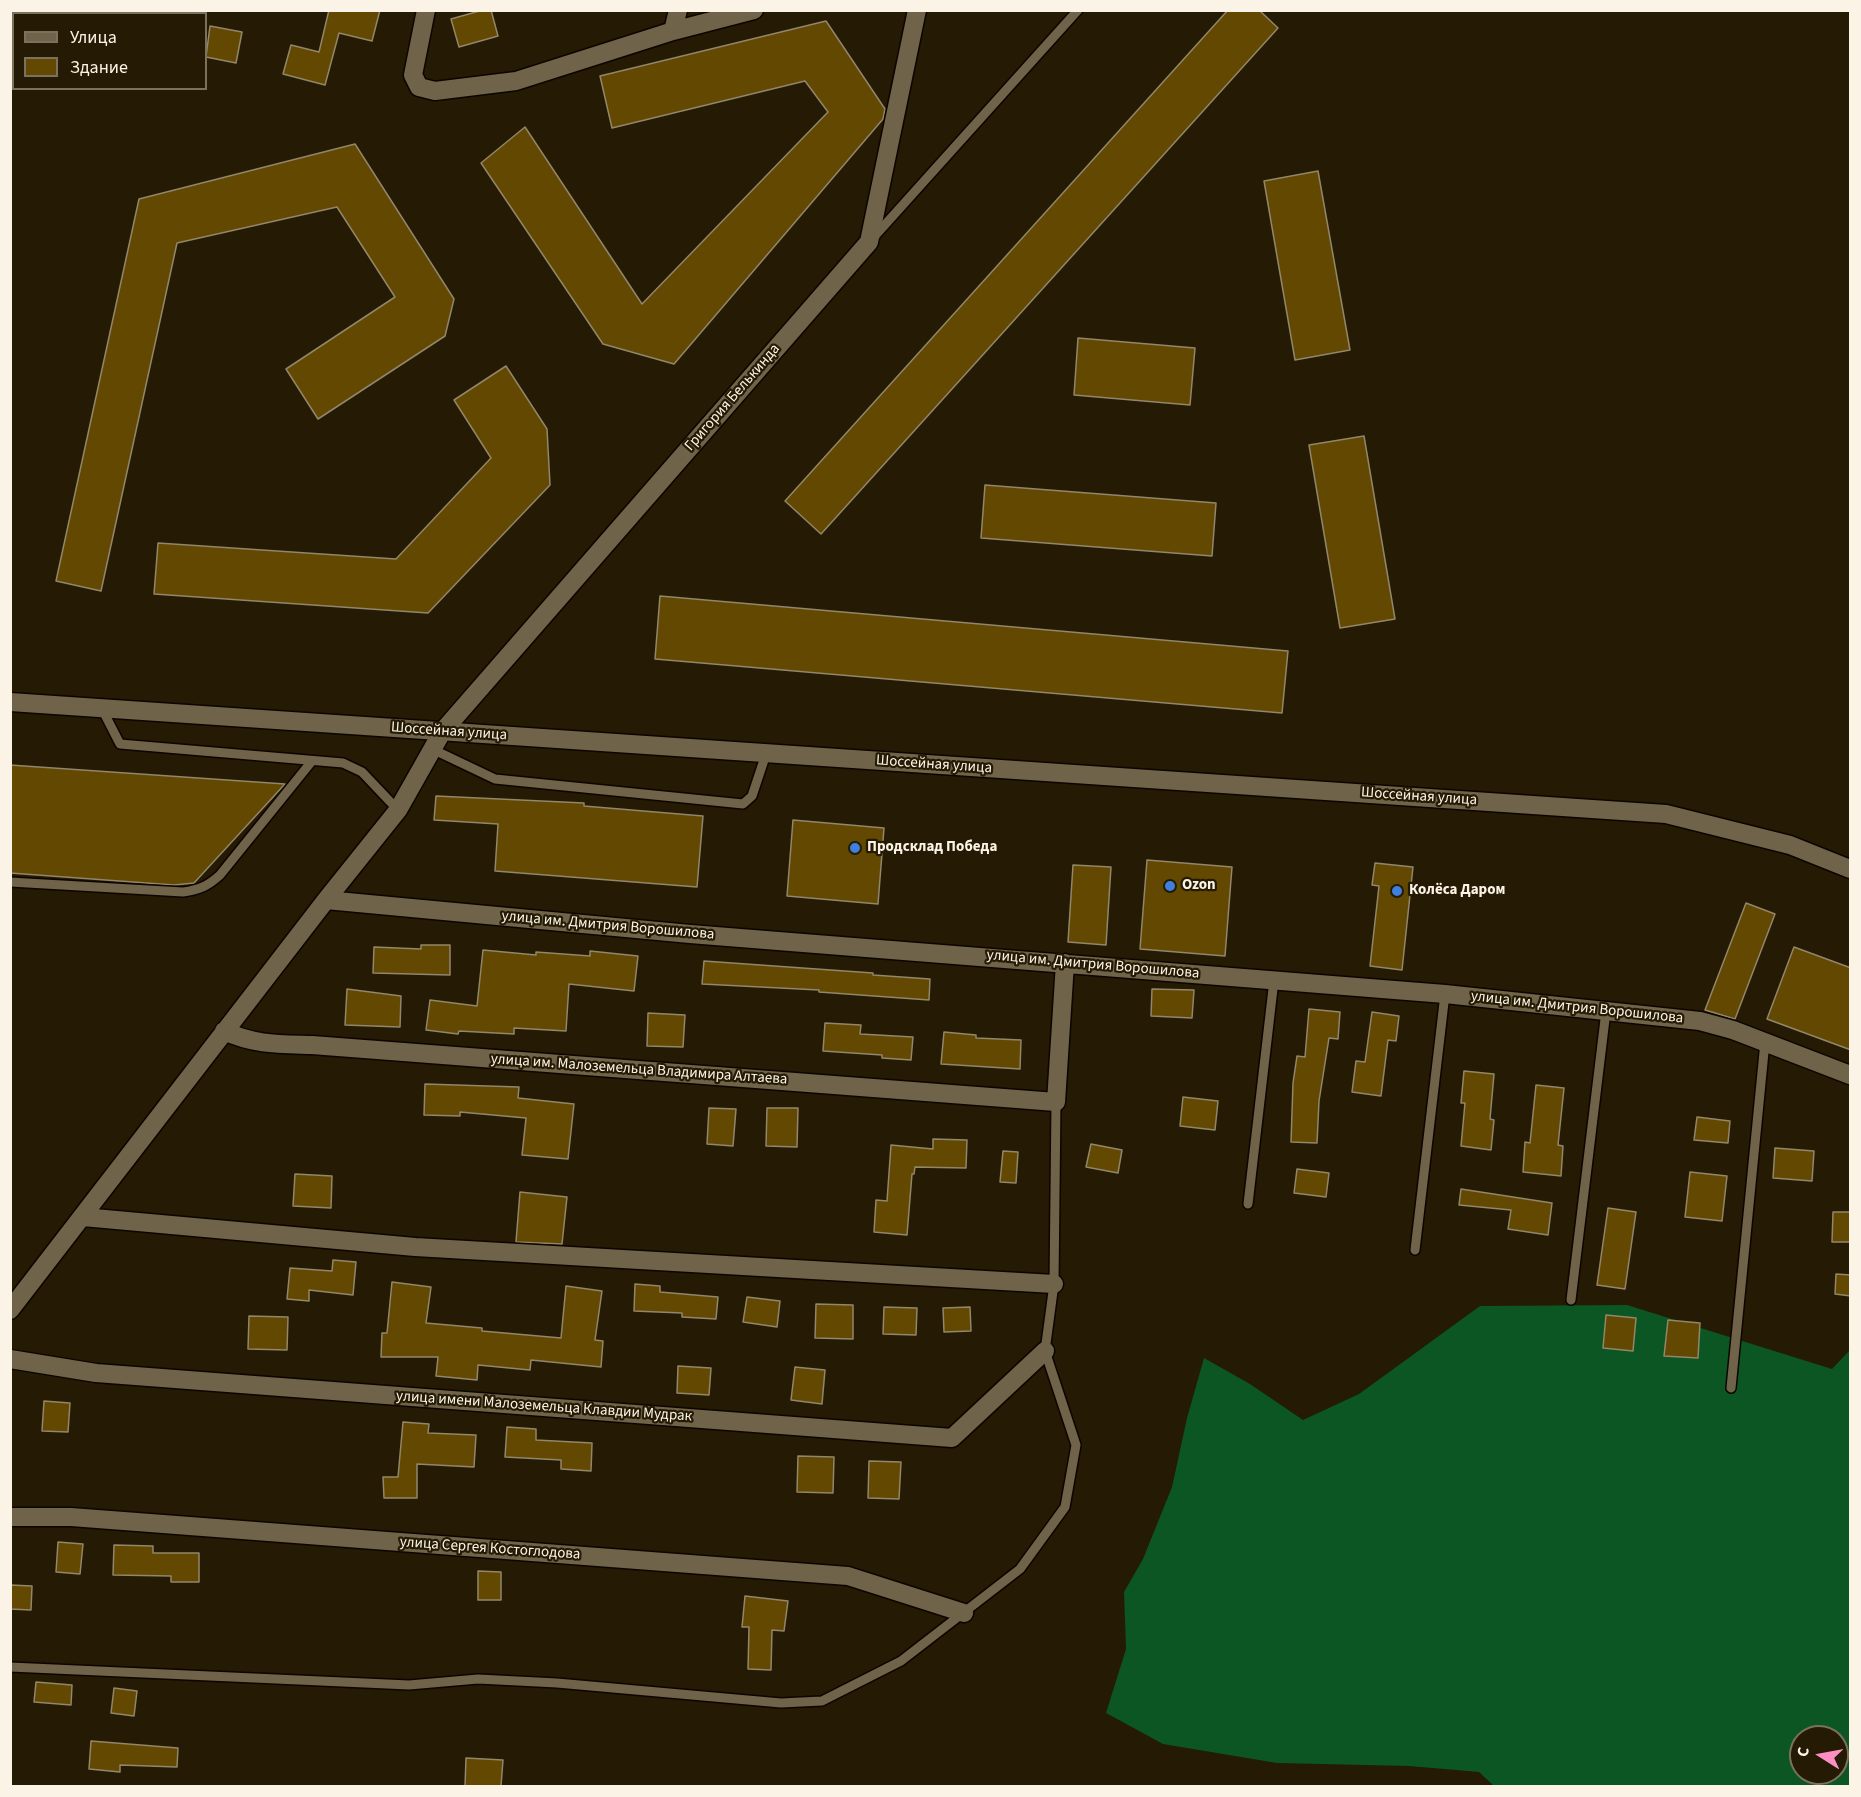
<!DOCTYPE html>
<meta charset="utf-8">
<style>
body{margin:0}
#map{position:relative;width:1861px;height:1797px;overflow:hidden;background:#251a03;font-family:"Source Sans 3",sans-serif}
canvas{display:block}
.frame{position:absolute;inset:0;border:12px solid #fbf4e6;pointer-events:none}
.legend{position:absolute;left:12px;top:12px;width:195px;height:78px;box-sizing:border-box;background:#251a03;border:2px solid #7b715e;margin:0;padding:8px 10px;list-style:none;font-size:18px;color:#fbf4e6}
.legend li{display:flex;align-items:center;gap:12px;height:30px}
.legend b{width:30px;border:2px solid #7b715e}
.north{position:absolute;left:1789px;top:1725px;width:60px;height:60px;box-sizing:border-box;background:#251a03;border:2px solid #7b715e;border-radius:50%;rotate:281deg;font-size:16px;font-weight:700;line-height:24px;text-align:center;color:#fbf4e6}
.north::after{content:'';display:block;margin:auto;width:21px;height:27px;background:#fb8fc4;clip-path:polygon(50% 0,100% 100%,50% 72%,0 100%)}
</style>
<div id="map">
<canvas width="1861" height="1797"></canvas>
<div class="frame"></div>
<ul class="legend">
<li><b style="height:8px;background:#6f6349"></b>Улица</li>
<li><b style="height:16px;background:#624800"></b>Здание</li>
</ul>
<div class="north">С</div>
</div>
<script>
const ctx = document.querySelector('canvas').getContext('2d');
ctx.lineJoin = 'round';
function paint(path, color) {
  ctx.fillStyle = color;
  ctx.fill(path, 'evenodd');
}
function strokePath(path, color, width, dash) {
  ctx.strokeStyle = color;
  ctx.lineWidth = width;
  ctx.lineCap = dash ? 'butt' : 'round';
  ctx.setLineDash(dash || []);
  ctx.stroke(path);
}
function label(font, color, halo, rows, align = 'center') {
  ctx.font = font + ' "Source Sans 3",sans-serif';
  ctx.lineWidth = 4.5;
  ctx.setLineDash([]);
  ctx.textBaseline = 'middle';
  ctx.strokeStyle = halo;
  ctx.fillStyle = color;
  for (const [text, x, y, turn = 0] of rows) {
    ctx.save();
    ctx.translate(x, y);
    ctx.rotate((+turn || 0) * Math.PI / 180);
    ctx.textAlign = isNaN(turn) ? turn : align;
    if (halo) ctx.strokeText(text, 0, 0);
    ctx.fillText(text, 0, 0);
    ctx.restore();
  }
}
paint(new Path2D(`
 M1627,1305L1832,1369L1850,1350V1786H1494L1479,1772L1409,1766L1277,1763L1163,1744L1106,1713L1126,1649L1124,1592L1143,1559L1172,1487L1187,1418L1204,1358L1250,1384L1303,1420L1359,1394L1480,1306ZM1801,1737H1837V1773H1801Z`), '#0b5622');
const building = new Path2D(`
 M329,10H380L372,41L339,33L325,85L283,74L291,45L319,52Z
 M483,10H491L498,36L459,47L451,19Z
 M1228,10H1259L1278,28L821,534L785,501Z
 M826,21L885,109L883,119L674,364L603,344L481,163L525,127L642,304L828,112L805,81L612,128L600,76Z
 M210,26L242,32L236,63L206,57Z
 M355,144L454,299L445,336L318,419L286,369L395,297L337,207L177,243L101,591L56,581L139,199Z
 M1318,171L1350,350L1295,360L1264,181Z
 M1078,338L1195,348L1190,405L1074,395Z
 M506,366L547,429L550,485L428,613L154,594L158,543L396,559L491,458L454,400Z
 M1364,436L1395,619L1340,628L1309,445Z
 M985,485L1216,503L1212,556L981,538Z
 M660,596L1288,651L1282,713L655,659Z
 M10,765L285,784L194,883L174,885L10,873Z
 M436,796L584,803V806L703,816L697,887L495,871L498,824L434,820Z
 M793,820L884,828L878,904L787,896Z
 M1147,860L1232,867L1225,956L1140,949Z
 M1375,863L1413,867L1402,970L1370,966L1379,886L1372,885Z
 M1073,865L1111,867L1106,945L1068,942Z
 M1746,903L1775,914L1735,1019L1705,1010Z
 M421,945H450V975L373,973L374,947L421,949Z
 M1794,947L1851,968V1050L1767,1019Z
 M483,950L536,955V952L590,956V951L638,956L634,991L569,984L566,1031L514,1028V1034L459,1031L458,1034L426,1030L430,1000L477,1006Z
 M704,961L873,973V975L930,979L929,1000L819,992V990L702,984Z
 M347,989L401,996L400,1027L345,1025Z
 M1152,989L1194,990L1192,1018L1151,1016Z
 M1309,1009L1340,1012L1338,1039L1329,1038L1319,1101L1317,1143L1291,1142L1293,1083L1297,1056L1305,1057Z
 M1372,1012L1399,1016L1396,1041L1388,1040L1381,1096L1352,1092L1356,1061L1365,1062Z
 M648,1013L685,1015L683,1047L647,1046Z
 M825,1023L861,1025L860,1034L913,1037L911,1060L882,1058V1055L823,1051Z
 M944,1032L976,1035V1038L1021,1040L1020,1069L941,1064Z
 M1464,1071L1494,1074L1490,1119L1494,1120L1491,1150L1461,1146L1465,1103H1461Z
 M425,1084L519,1087L518,1098L574,1104L568,1159L522,1155L526,1118L460,1112V1116L424,1115Z
 M1536,1085L1564,1088L1558,1145L1563,1146L1561,1176L1523,1172L1525,1142L1530,1143Z
 M1183,1097L1218,1101L1215,1130L1180,1126Z
 M709,1108L736,1109L733,1146L707,1144Z
 M767,1108H798L797,1147L766,1146Z
 M1697,1117L1730,1121L1728,1143L1694,1140Z
 M933,1139L967,1140L966,1168L915,1167L914,1174H912L907,1235L874,1232L876,1200L887,1201L891,1145L933,1149Z
 M1091,1144L1122,1150L1118,1173L1086,1167Z
 M1775,1148L1814,1151L1812,1181L1773,1178Z
 M1003,1151L1018,1152L1016,1183L1000,1182Z
 M1297,1169L1329,1173L1326,1197L1294,1193Z
 M1690,1172L1727,1176L1722,1221L1685,1217Z
 M295,1174L332,1176L331,1208L293,1206Z
 M1461,1189L1552,1203L1548,1235L1508,1229L1511,1210L1459,1205Z
 M520,1192L567,1197L562,1244L516,1242Z
 M1608,1208L1636,1212L1625,1289L1597,1285Z
 M1833,1212H1851V1242H1832Z
 M333,1260L356,1262L353,1295L309,1290V1301L287,1299L290,1268L332,1271Z
 M1836,1274L1851,1275V1296L1835,1294Z
 M392,1282L431,1287L426,1323L482,1328V1331L561,1338L566,1286L602,1291L595,1340L603,1341L601,1367L531,1360L530,1370L478,1365L477,1380L436,1376L438,1357H381L382,1333H387Z
 M635,1284L660,1286V1292L718,1297L716,1319L682,1317V1313L634,1311Z
 M747,1297L780,1301L777,1327L743,1322Z
 M816,1304L853,1305V1339L815,1338Z
 M884,1307L917,1308L916,1335L883,1334Z
 M970,1307L971,1331L944,1332L943,1308Z
 M1606,1315L1636,1318L1633,1351L1603,1348Z
 M249,1316L288,1317L287,1350L248,1349Z
 M1668,1320L1700,1323L1698,1358L1664,1356Z
 M678,1366L711,1368L709,1395L677,1393Z
 M795,1367L825,1370L822,1404L791,1400Z
 M44,1401L70,1403L68,1432L42,1431Z
 M403,1422L429,1424L428,1433L476,1435L474,1467L417,1464V1498H384L383,1477H398Z
 M507,1427L536,1429V1440L592,1443L591,1471L561,1469V1460L505,1457Z
 M798,1456L834,1457L833,1493L797,1492Z
 M869,1461L901,1462L899,1499L868,1498Z
 M58,1542L83,1544L80,1574L56,1572Z
 M114,1545L153,1546V1553H199V1582H171V1576L113,1575Z
 M478,1571L501,1572V1600H478Z
 M10,1585L32,1586L31,1610L10,1609Z
 M745,1596L788,1601L784,1631L772,1630L771,1670L748,1669L749,1627H742Z
 M36,1682L72,1685L71,1705L34,1702Z
 M114,1688L137,1691L134,1716L111,1713Z
 M91,1741L178,1748L177,1767L120,1765V1772L89,1769Z
 M466,1758L503,1760L501,1786H465Z`);
paint(building, '#624800');
strokePath(building, '#92866b', 1.5);
const service = new Path2D(`
 M10,47L14,49
 M873,238L1078,10
 M102,709L120,744L343,763L362,772L398,810
 M432,749L495,779L743,804L752,796L766,754
 M10,882L183,892C199,890 208,886 220,875L312,761
 M1248,1204L1274,980
 M1415,1250L1445,994
 M1571,1300L1606,1011
 M1731,1388L1765,1042
 M10,1667L409,1685L478,1679L557,1683L781,1703L822,1701L901,1661L1020,1569L1065,1507L1076,1445L1045,1351L1054,1284L1056,1102`);
const minor = new Path2D(`
 M426,10L413,75L419,87L435,91L516,81L673,31L754,10
 M146,14V10
 M673,31L678,10
 M326,900L690,934L1445,994L1700,1021L1733,1030L1850,1075
 M224,1031C255,1045 279,1044 312,1045L1056,1102L1065,963
 M83,1217L415,1247L1054,1284
 M10,1310L326,900L398,810L442,732L869,242L917,10
 M10,1359L96,1373L952,1438L1045,1351
 M10,1517H71L848,1576L964,1613`);
const tertiary = new Path2D(`
 M10,702L1666,814L1790,845L1850,869`);
strokePath(service, '#0e0500', 12);
strokePath(minor, '#0e0500', 21);
strokePath(tertiary, '#0e0500', 21);
strokePath(service, '#6f6349', 9);
strokePath(minor, '#6f6349', 18);
strokePath(tertiary, '#6f6349', 18);
for (const [x, y, r, color] of [
 [855,848,6,"#3f7fe0"],
 [1170,886,6,"#3f7fe0"],
 [1397,891,6,"#3f7fe0"]
]) {
  const dot = new Path2D();
  dot.arc(x, y, r, 0, 2 * Math.PI);
  ctx.fillStyle = color;
  ctx.fill(dot);
  strokePath(dot, '#251a03', 2);
}
label('15px', '#fbf4e6', '#251a03', [
 ["Григория Белькинда",733,398,-49],
 ["Шоссейная улица",449,732,4],
 ["Шоссейная улица",934,765,4],
 ["Шоссейная улица",1419,797,4],
 ["улица им. Дмитрия Ворошилова",608,926,5],
 ["улица им. Дмитрия Ворошилова",1093,965,5],
 ["улица им. Дмитрия Ворошилова",1577,1008,6],
 ["улица им. Малоземельца Владимира Алтаева",639,1070,4],
 ["улица имени Малоземельца Клавдии Мудрак",544,1407,4],
 ["улица Сергея Костоглодова",490,1549,4]
]);
label('bold 15px', '#fbf4e6', '#251a03', [
 ["Продсклад Победа",867,848],
 ["Ozon",1182,886],
 ["Колёса Даром",1409,891]
], 'left');
</script>
